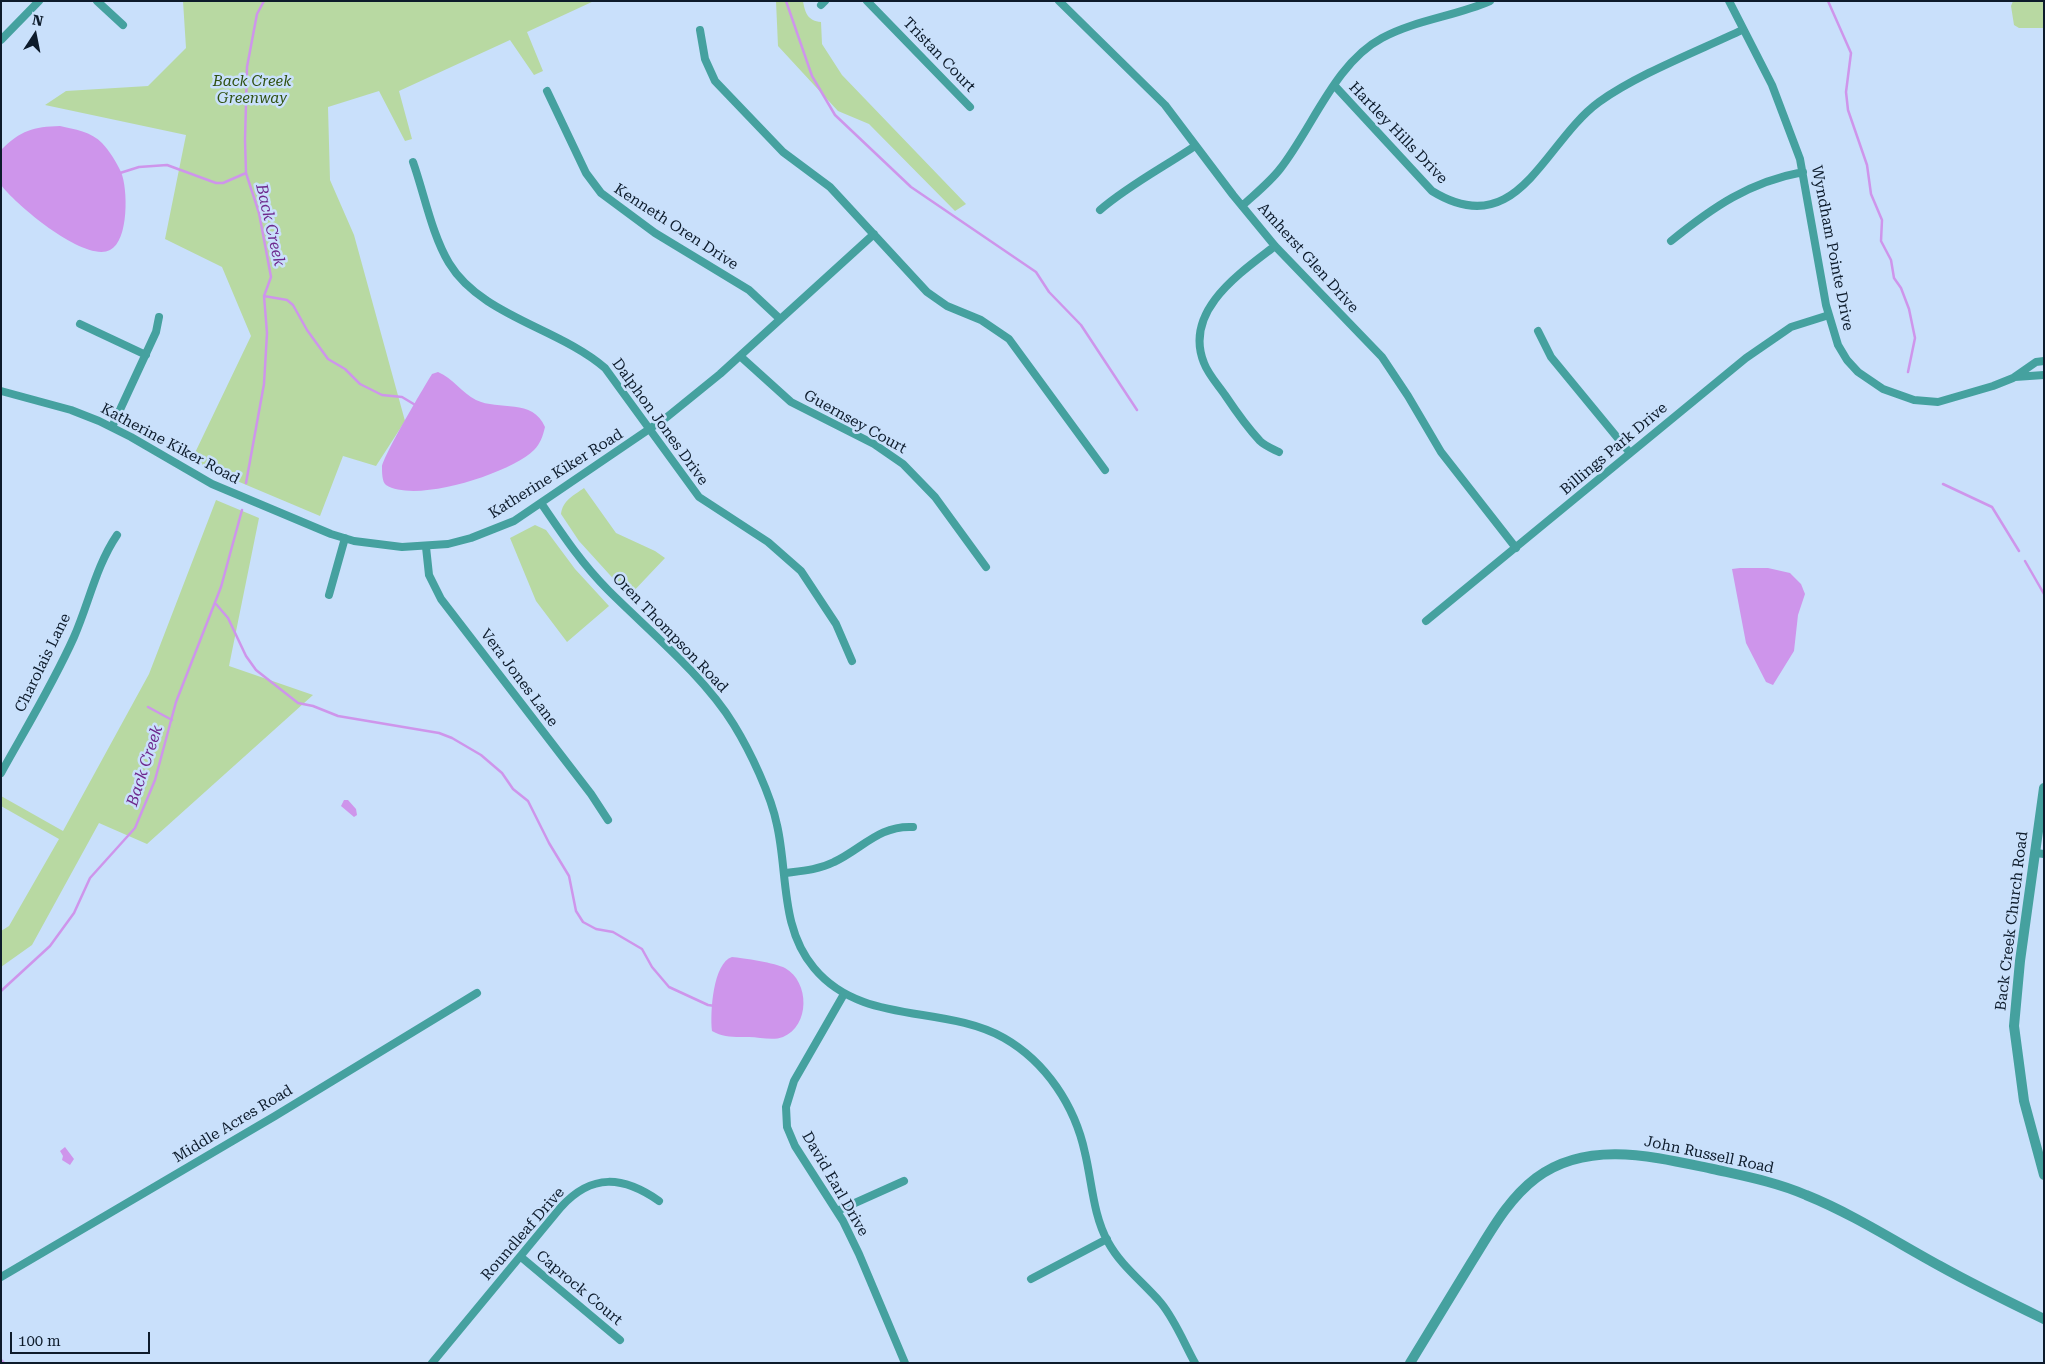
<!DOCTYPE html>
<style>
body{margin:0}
#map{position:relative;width:2045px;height:1364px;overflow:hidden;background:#c9e0fb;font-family:"Roboto Serif",serif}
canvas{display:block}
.frame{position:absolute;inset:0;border:2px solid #0d1b2b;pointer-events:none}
.north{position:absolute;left:10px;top:10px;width:50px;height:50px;-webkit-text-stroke:4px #c9e0fb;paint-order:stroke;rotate:11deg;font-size:14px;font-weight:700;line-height:20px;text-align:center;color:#0d1b2b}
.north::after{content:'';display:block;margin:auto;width:18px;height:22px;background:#0d1b2b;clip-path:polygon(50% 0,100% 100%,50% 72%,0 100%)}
.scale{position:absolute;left:10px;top:1332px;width:140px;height:22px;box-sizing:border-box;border:2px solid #0d1b2b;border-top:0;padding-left:6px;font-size:15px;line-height:18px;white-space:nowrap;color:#0d1b2b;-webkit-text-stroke:4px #c9e0fb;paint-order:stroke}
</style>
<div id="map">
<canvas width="2045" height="1364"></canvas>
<div class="frame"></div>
<div class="north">N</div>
<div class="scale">100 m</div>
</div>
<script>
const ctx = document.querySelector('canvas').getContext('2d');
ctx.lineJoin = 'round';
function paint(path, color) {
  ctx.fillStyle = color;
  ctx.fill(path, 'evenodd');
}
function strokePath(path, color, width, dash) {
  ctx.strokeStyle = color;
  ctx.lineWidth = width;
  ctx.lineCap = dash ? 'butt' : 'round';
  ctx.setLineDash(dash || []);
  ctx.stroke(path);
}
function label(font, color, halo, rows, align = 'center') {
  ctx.font = font + ' "Roboto Serif",serif';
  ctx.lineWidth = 5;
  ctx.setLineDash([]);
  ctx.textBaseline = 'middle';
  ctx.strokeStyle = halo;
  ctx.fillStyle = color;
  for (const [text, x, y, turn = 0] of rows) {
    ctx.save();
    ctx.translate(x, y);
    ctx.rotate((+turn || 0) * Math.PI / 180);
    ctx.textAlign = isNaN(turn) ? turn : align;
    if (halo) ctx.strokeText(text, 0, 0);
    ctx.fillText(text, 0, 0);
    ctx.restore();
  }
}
paint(new Path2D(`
 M183,1H594L527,32L543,71L534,75L510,40L399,91L412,139L405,141L379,91L328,107L330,180L354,235L405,421L376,466L343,456L320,516L218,473L192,459L251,336L222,267L165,239L186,135L45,105L66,91L148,86L186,48Z
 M776,1H803C805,13 808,21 821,22L822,44L842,75L966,204L955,211L869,124L838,111L778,46Z
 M2013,1H2044V28H2019L2014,25L2011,6Z
 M584,488L616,533L655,551L665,558L629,596L579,541L561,514C563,500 573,496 584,488Z
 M216,500L259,518L229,666L313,695L147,844L99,823L32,945L1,967V931L9,926L59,839L1,806V796L63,831L149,674Z
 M535,525L546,530L575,569L609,606L567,642L536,601L510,538Z`), '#b8d9a2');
paint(new Path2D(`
 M60,126C74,129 92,132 102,143C109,150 117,163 121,172C128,188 129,241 110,250C85,263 16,205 1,185V150C21,130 33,127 60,126Z
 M438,372C453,378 462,393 476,400C499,411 533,398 545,427C543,436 540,444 534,450C511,473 416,504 386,485C382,482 382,472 382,467C383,456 424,387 432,374Z
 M1740,568H1768L1790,573L1801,584L1805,594L1798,615L1794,651L1773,685L1766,682L1746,643L1732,569Z
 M344,800H348L356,809L357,815L354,817L341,806Z
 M732,957C743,958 776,963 785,968C810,982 810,1026 783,1037C773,1041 759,1037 749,1037C735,1037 724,1038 712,1031C710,1012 713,963 732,957Z
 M65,1147L74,1159L70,1165L62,1160L63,1156L60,1151Z`), '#ce95eb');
strokePath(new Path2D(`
 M786,1L812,76L835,115L911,187L1036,272L1049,292L1081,325L1137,410
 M1828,1L1851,53L1846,92L1848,110L1867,165L1871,194L1882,220L1881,241L1891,260L1894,278L1901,288L1909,309L1915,338L1908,372
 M120,173L139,167L167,165L216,183H223L246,173
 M264,296L287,300L293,305L307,330L328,359L345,369L360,384L382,395L402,397L417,406
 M246,483L264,384L267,333L264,296L271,277L259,213L246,173L245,140L247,67L257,14L264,1
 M1943,484L1992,507L2019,551
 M2025,561L2044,594
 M216,604L228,618L246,656L256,670L298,703L313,706L338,716L439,733L452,738L481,755L502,773L513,789L528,801L549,843L569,876L576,911L583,922L596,929L613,932L642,949L652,967L669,987L708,1005L715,1006
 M148,707L172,720
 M1,991L50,946L74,913L90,878L135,828L155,780L176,702L221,587L242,510
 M1,1360L4,1363`), '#ce95eb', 2.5);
strokePath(new Path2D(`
 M97,1L123,25
 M867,1L970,107
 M1059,1L1165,105L1233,195L1275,246L1382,357L1408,396L1441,452L1516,548
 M1729,1L1772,85L1800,159L1826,305L1838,345L1847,360L1858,372L1883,389L1914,400L1938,402L1993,386L2013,378L2036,362L2044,361
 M821,5L825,1
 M700,30L705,59L715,81L783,152L830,187L927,292L947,306L981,320L1009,339L1105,470
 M1,40L39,1
 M1334,85L1432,191C1518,244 1543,143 1599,102C1638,74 1698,51 1742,30
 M547,91L586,173L601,193L655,233L749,290L780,319
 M413,162C424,193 432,235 449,263C481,316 559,328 605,368L699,497L768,542L801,571L836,624L852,661
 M1242,206C1255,194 1270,182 1280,169C1313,127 1335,63 1382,38C1415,20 1456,16 1490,1
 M1100,210C1129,185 1164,167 1195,146
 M1671,241C1713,207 1749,182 1803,172
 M1275,246C1240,273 1183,311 1204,363C1208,374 1218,385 1225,395C1235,410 1247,427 1260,441C1265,446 1273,449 1279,452
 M80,324L146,355
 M1538,331L1551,357L1630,453
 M740,356L791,402L874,444L903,464L935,497L986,567
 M2015,377L2044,375
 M1,391L71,410L99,421L131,437L212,484L331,534L354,541L402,547L448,544L471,538L514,521L667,417L720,374L874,234
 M112,427L156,332L159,317
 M541,503C562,534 582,564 608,590C649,631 704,676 734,725C750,751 771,795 777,825C788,873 780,928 814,968C862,1026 943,1004 1004,1038C1046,1062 1075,1106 1085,1153C1092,1182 1093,1215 1108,1242C1121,1266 1143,1282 1161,1303C1175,1320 1184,1343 1195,1363
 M426,547L429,575L441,599L591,794L608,820
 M329,595L345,538
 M1426,621L1746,358L1791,327L1829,315
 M1,773C26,728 53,684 74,637C89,603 96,566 117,535
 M2036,853L2044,854
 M785,873C801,871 818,870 834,862C862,849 879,825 913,827
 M844,994L794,1081L786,1107L787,1127L795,1146L843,1221L859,1254L905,1363
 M837,1211L904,1181
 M521,1257L620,1340
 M1,1277L275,1116L477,993
 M1031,1279L1107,1239
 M432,1363L561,1207C592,1173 623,1176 659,1201`), '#45a19f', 8);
strokePath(new Path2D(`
 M2044,788L2020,961L2014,1026L2024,1101L2044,1175
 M1410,1363C1430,1330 1450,1297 1471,1263C1490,1233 1507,1200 1536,1178C1588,1139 1655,1157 1713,1169C1744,1176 1776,1182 1806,1195C1853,1214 1896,1242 1940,1266C1974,1285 2009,1302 2044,1319`), '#45a19f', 10);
label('15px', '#0d1b2b', '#c9e0fb', [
 ["Tristan Court",939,55,46],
 ["Hartley Hills Drive",1398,133,46],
 ["Kenneth Oren Drive",676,227,33],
 ["Wyndham Pointe Drive",1832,248,79],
 ["Amherst Glen Drive",1308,258,48],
 ["Dalphon Jones Drive",660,422,54],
 ["Guernsey Court",855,422,29],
 ["Katherine Kiker Road",170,444,28],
 ["Billings Park Drive",1614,449,-40],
 ["Katherine Kiker Road",556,474,-32],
 ["Oren Thompson Road",670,633,46],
 ["Charolais Lane",43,663,-64],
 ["Vera Jones Lane",519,678,53],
 ["Back Creek Church Road",2012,921,-83],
 ["Middle Acres Road",233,1124,-31],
 ["John Russell Road",1709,1155,12],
 ["David Earl Drive",835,1184,60],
 ["Roundleaf Drive",523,1234,-49],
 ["Caprock Court",579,1288,40]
]);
label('italic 15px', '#305112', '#c9e0fb', [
 ["Back Creek",252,82],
 ["Greenway",252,99]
]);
label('italic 16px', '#6e298d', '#c9e0fb', [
 ["Back Creek",270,225,77],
 ["Back Creek",145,766,-72]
]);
</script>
